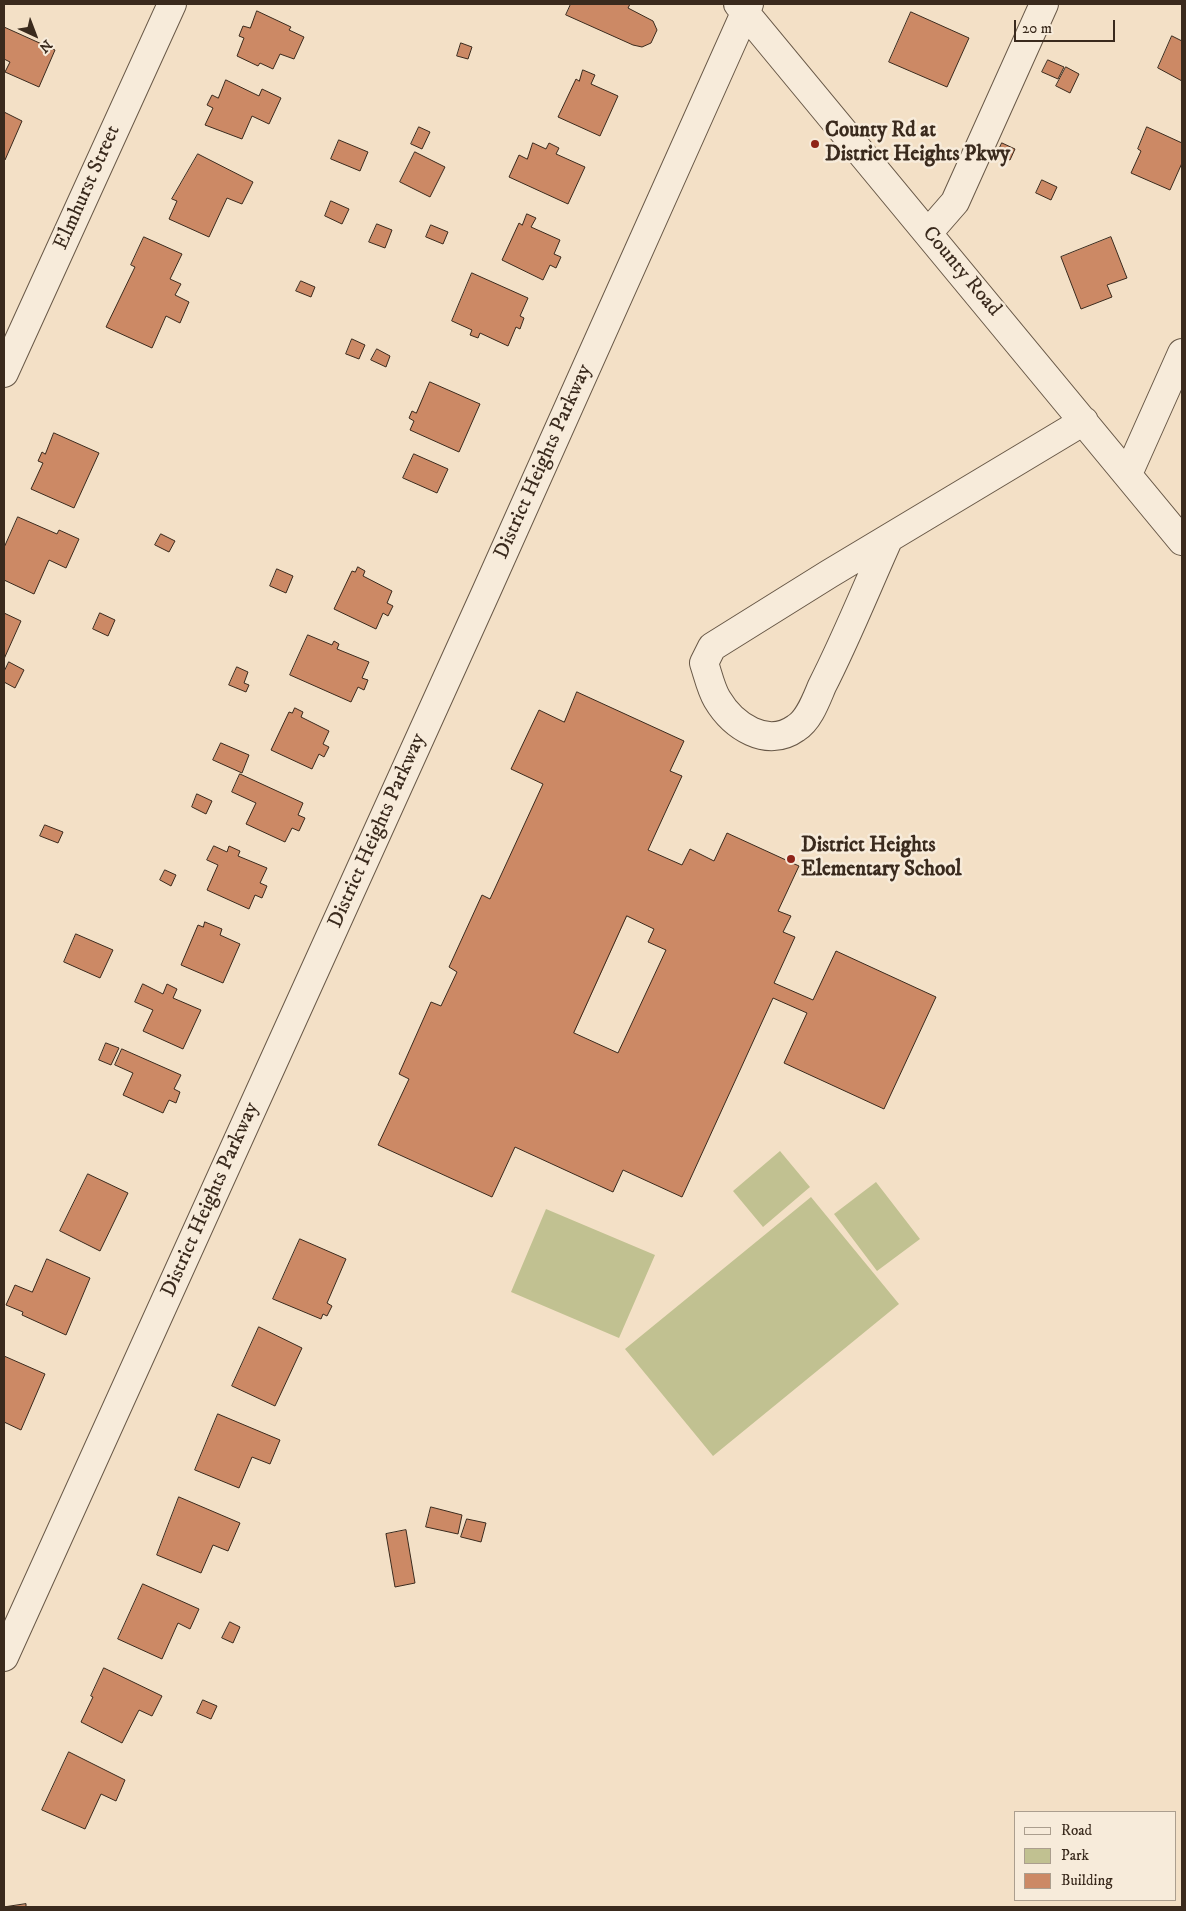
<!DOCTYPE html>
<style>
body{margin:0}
#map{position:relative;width:1186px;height:1911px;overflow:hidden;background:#f3e0c6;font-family:"IM FELL DW Pica",serif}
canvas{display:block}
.frame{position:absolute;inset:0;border:5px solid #3a2a1d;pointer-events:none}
.legend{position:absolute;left:1014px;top:1811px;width:162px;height:90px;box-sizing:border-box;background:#f7ebda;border:1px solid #ab9e8e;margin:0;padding:6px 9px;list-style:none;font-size:15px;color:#3a2a1d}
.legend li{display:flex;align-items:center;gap:10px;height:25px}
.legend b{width:25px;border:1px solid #ab9e8e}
.north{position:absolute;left:10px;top:10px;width:50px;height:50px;-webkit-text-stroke:4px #f7ebda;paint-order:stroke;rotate:137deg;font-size:14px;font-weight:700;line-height:20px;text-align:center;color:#3a2a1d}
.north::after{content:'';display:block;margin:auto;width:18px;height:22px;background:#3a2a1d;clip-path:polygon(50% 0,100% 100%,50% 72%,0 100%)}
.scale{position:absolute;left:1014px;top:20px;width:101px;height:22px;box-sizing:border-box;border:2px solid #3a2a1d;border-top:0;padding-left:6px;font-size:15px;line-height:18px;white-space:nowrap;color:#3a2a1d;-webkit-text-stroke:4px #f7ebda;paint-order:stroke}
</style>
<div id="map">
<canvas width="1186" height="1911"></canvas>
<div class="frame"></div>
<ul class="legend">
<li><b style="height:6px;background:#f7ebda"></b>Road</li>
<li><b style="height:14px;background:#c1c191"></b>Park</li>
<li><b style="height:14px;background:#cc8965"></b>Building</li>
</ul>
<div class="north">N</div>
<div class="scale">20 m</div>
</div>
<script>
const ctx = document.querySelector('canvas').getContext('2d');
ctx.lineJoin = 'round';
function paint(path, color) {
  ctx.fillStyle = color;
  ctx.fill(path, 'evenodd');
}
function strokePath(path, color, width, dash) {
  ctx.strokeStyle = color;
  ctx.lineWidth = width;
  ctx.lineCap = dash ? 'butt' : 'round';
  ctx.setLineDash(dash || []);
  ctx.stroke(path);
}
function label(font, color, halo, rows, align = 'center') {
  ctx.font = font + ' "IM FELL DW Pica",serif';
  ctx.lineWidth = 5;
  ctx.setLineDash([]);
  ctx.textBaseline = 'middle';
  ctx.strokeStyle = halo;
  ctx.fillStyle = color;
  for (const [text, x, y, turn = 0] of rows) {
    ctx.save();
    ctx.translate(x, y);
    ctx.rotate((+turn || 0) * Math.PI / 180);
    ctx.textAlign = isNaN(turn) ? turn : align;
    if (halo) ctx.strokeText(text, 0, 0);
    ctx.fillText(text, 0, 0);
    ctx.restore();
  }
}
paint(new Path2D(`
 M780,1151L810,1187L763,1227L733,1191Z
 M876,1182L920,1239L877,1271L834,1214Z
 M811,1197L899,1304L713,1456L625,1349Z
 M546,1209L655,1255L619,1338L511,1292Z`), '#c1c191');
const building = new Path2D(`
 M571,4H630L628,8L653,21L657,30L651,43L642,47L633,45L566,15Z
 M257,11L291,27L289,30L304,37L294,59L280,54L273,69L260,63L258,66L237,56L244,38L239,36L243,26L250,28Z
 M911,12L969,38L947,87L889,62Z
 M4,27L55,50L39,87L5,72L10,62L4,59Z
 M1172,36L1182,41V81L1158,68Z
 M461,43L472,47L468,59L457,56Z
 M1048,60L1064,67L1058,79L1042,72Z
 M1066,67L1079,74L1070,93L1056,86Z
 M583,70L595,75L591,84L618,96L600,136L558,117L576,79L579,81Z
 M226,80L259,96L262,89L281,98L269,124L252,116L242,139L205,125L213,108L207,105L212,95L218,98Z
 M4,112L22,121L5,160L4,159Z
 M419,127L430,132L422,149L411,144Z
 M1147,127L1182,143V163L1170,190L1131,173L1141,151L1138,149Z
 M339,140L368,152L360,171L331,159Z
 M533,143L546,149L549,143L559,148L556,154L585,167L568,204L509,177L519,155L527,159Z
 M1002,143L1015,149L1010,160L997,154Z
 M415,152L445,167L430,197L400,182Z
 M198,154L253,182L242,204L227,198L209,237L169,219L177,201L172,199Z
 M1042,180L1057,187L1051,200L1036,193Z
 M331,201L349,209L342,224L325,216Z
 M527,214L536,218L531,227L560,240L554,254L561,257L556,268L550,265L543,280L502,260L519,223L522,225Z
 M377,224L392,230L385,248L369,242Z
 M431,225L448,232L443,244L426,237Z
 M144,237L182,254L170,279L181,284L175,295L189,302L180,323L166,316L152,348L106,327L135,267L131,265Z
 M1111,237L1127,278L1107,285L1112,297L1081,309L1061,257Z
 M472,273L528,298L520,316L524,318L520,329L516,327L508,346L480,333L478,338L470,335L472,330L452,321Z
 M301,281L315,287L311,297L296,291Z
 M352,339L365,345L359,359L346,354Z
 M377,349L390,356L386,367L371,360Z
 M430,382L480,404L459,452L410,430L414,421L409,418L412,411L416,413Z
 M54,433L99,453L74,508L31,489L43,463L38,461L42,452L45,454Z
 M414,454L448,469L437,493L403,478Z
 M18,517L57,534L59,530L79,539L66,568L49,560L34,594L4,580V548Z
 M161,534L175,541L169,552L155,545Z
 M358,567L365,571L363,576L392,591L387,603L393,606L388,616L383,613L376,629L334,609L352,571L355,572Z
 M277,569L293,576L286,593L270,586Z
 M4,613L21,621L4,659Z
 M100,613L115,620L108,636L93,629Z
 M308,635L332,645L334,641L339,644L337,649L369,662L362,678L368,680L364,690L358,687L351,702L290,675Z
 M9,662L24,670L15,688L4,682V672Z
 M237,667L248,672L244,683L249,685L246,692L229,685Z
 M577,692L684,741L670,771L682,776L648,850L682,865L690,849L714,861L727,833L799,866L778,911L791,916L783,932L795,937L774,983L813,1000L836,951L936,997L884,1109L784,1063L807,1013L773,998L682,1197L623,1170L613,1192L515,1147L492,1197L378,1145L409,1079L399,1074L431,1002L441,1006L457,972L449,967L482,895L490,899L543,784L511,769L539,710L564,722ZM627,916L654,929L648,942L666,950L618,1053L574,1033Z
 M295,708L303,712L301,717L329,731L323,744L329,747L324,757L319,754L312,769L271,750L289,712L292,713Z
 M221,743L249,755L242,773L213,760Z
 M240,774L303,803L298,815L305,818L299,831L292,828L285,842L246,824L256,803L232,792Z
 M197,794L212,801L206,814L192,807Z
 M45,825L63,832L58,843L40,836Z
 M214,846L227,852L229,846L240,851L238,856L267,868L260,883L267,886L262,898L255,895L249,909L207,890L218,865L207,860Z
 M165,870L176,875L171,886L160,880Z
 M205,922L222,929L220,935L240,944L223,983L181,965L198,925L203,927Z
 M76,934L113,950L100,978L64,962Z
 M143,984L163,994L167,984L177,989L173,998L201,1010L183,1049L143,1031L153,1010L135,1002Z
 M106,1043L119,1048L111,1065L99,1060Z
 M122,1049L181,1075L174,1089L180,1092L176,1103L169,1100L163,1113L123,1095L133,1073L115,1065Z
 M88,1174L128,1193L100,1251L60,1231Z
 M300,1239L346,1259L327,1303L332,1306L327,1316L323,1314L321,1319L273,1299Z
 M47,1259L90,1278L66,1335L22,1315L23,1312L6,1305L15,1285L32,1292Z
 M259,1327L302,1348L275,1406L232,1386Z
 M4,1356L45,1374L21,1430L4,1422Z
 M218,1414L280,1440L270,1464L252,1457L239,1488L195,1470Z
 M179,1497L240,1523L228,1551L213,1545L201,1573L157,1555Z
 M431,1507L462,1515L458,1534L426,1527Z
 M467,1519L486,1523L481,1542L461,1537Z
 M406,1530L415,1583L395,1587L386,1534Z
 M143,1584L199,1609L190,1629L178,1623L162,1659L118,1639Z
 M230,1622L240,1627L233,1643L222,1638Z
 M104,1668L162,1696L152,1716L139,1710L122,1743L81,1722L93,1697L91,1696Z
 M203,1700L217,1706L211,1719L197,1713Z
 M69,1752L125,1780L116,1801L101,1794L85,1829L42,1810Z
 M26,1904V1907H4Z`);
paint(building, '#cc8965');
strokePath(building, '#3a2a1d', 1);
const minor = new Path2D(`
 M738,4L1182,541
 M928,233L955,202L1044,4
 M4,373L172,4
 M1128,474L1182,353
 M888,540C866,589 846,639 822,686C816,700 809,720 796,728C767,749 733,726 717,699C711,689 708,675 704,663L712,647L829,574L1084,421
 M4,1657L486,592L749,4`);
strokePath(minor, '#685847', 30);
strokePath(minor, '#f7ebda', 28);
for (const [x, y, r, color] of [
 [815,144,5,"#8f2418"],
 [791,859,5,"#8f2418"]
]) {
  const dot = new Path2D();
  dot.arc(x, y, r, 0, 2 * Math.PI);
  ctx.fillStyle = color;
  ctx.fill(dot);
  strokePath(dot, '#f7ebda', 2);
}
label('bold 21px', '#3a2a1d', '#f7ebda', [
 ["County Rd at",825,132],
 ["District Heights Pkwy",825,156],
 ["District Heights",801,847],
 ["Elementary School",801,871]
], 'left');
label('21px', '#3a2a1d', '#f7ebda', [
 ["Elmhurst Street",88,188,-66],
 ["County Road",961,272,50],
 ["District Heights Parkway",544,462,-66],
 ["District Heights Parkway",378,831,-66],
 ["District Heights Parkway",211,1200,-66]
]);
</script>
